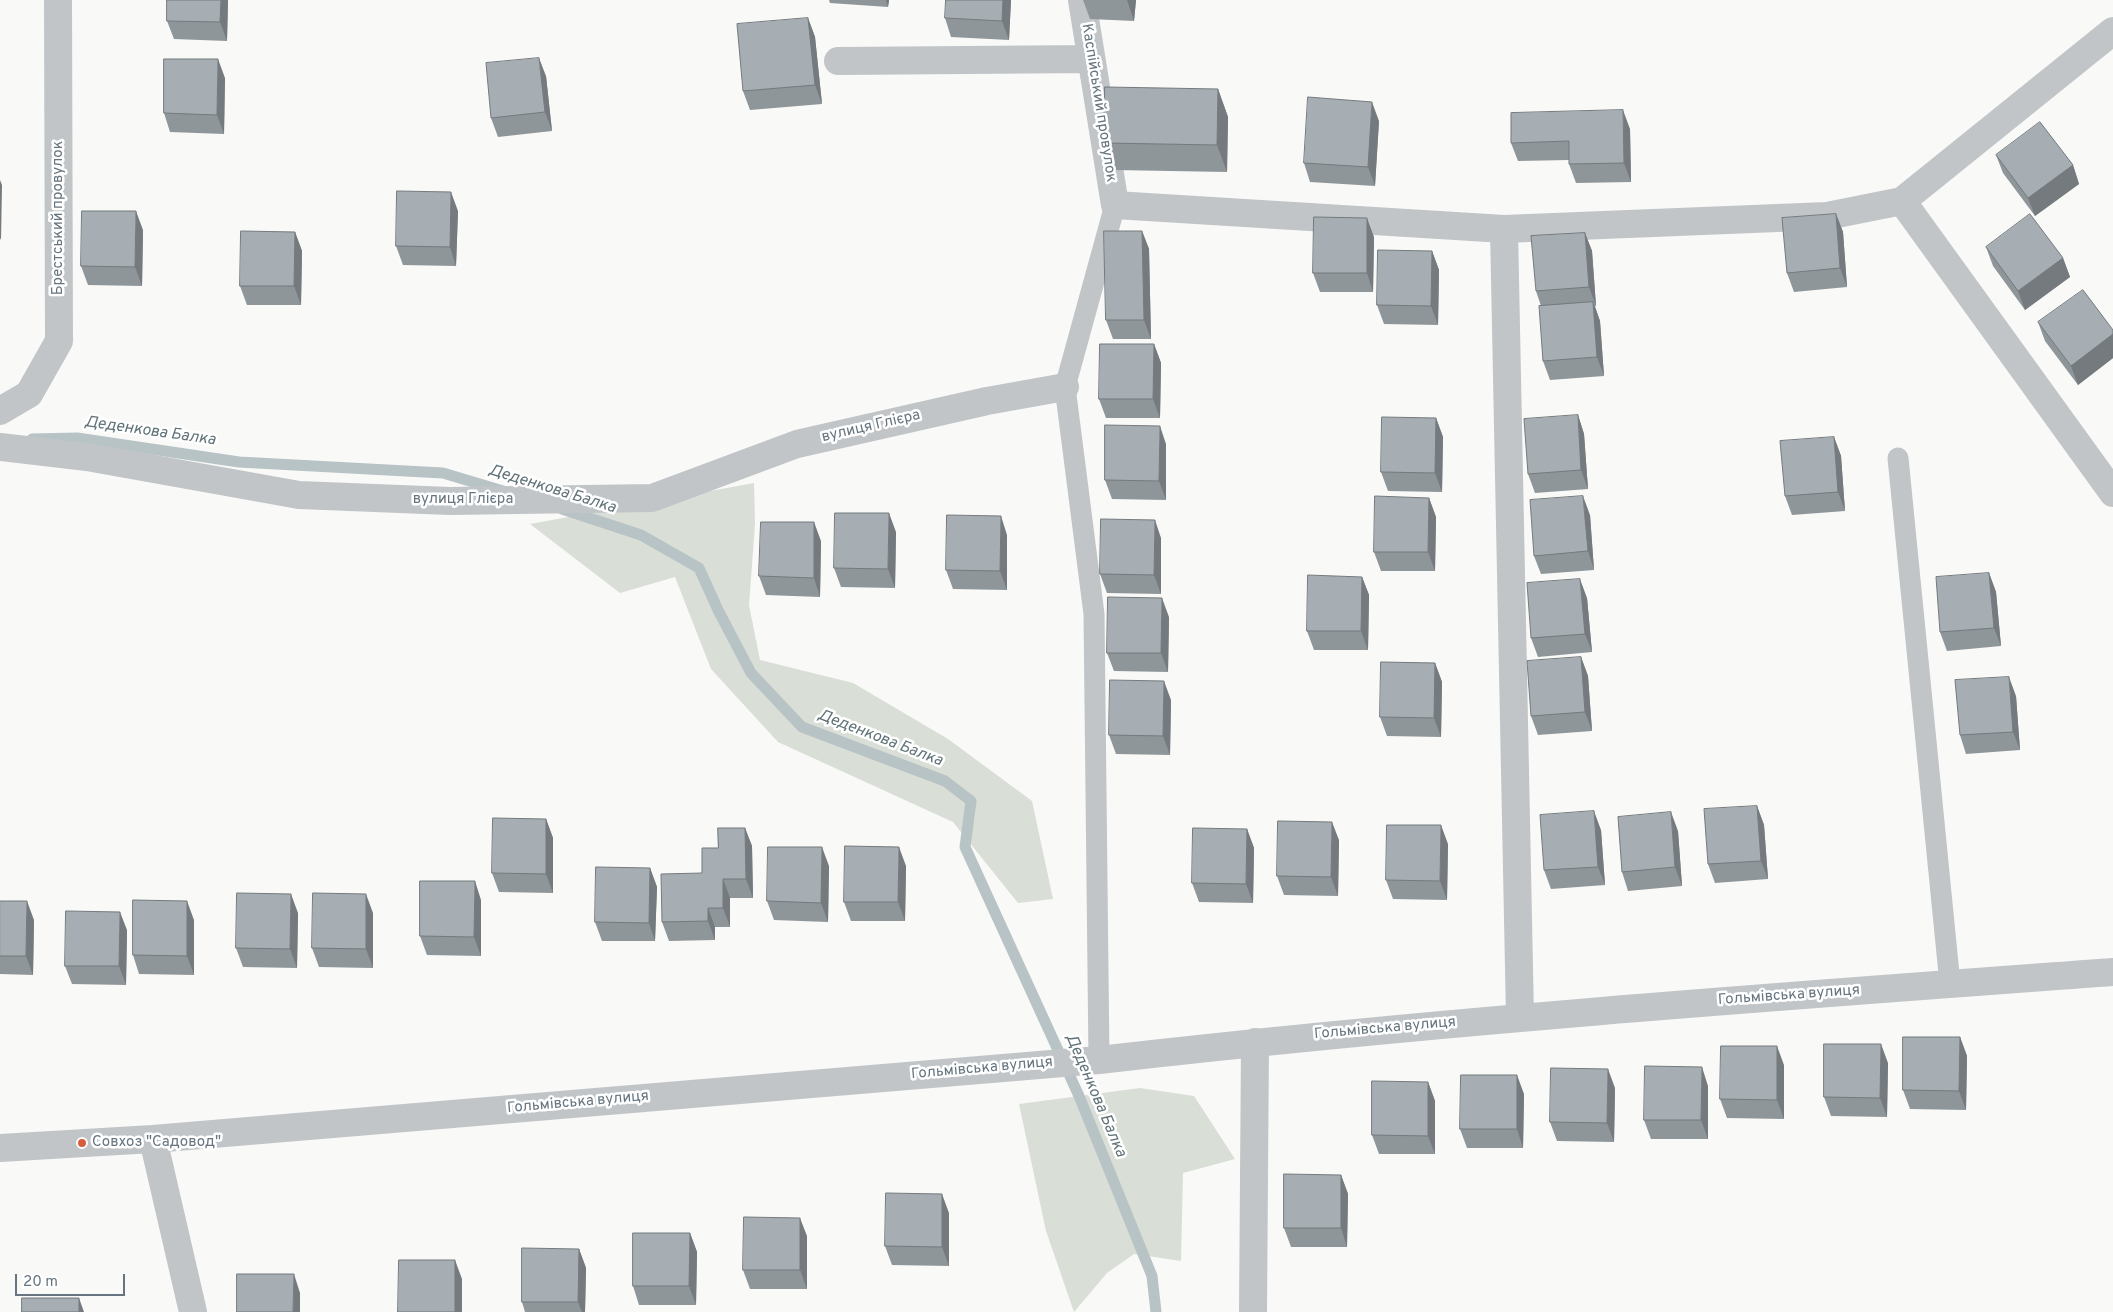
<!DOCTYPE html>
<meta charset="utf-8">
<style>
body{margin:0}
#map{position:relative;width:2113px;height:1312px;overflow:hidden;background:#f9f9f7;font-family:Overpass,sans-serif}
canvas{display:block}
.scale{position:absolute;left:15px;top:1274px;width:110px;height:22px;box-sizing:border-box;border:2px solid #66757f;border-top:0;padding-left:6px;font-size:15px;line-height:18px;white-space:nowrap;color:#66757f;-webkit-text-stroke:4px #fff;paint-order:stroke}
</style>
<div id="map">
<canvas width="2113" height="1312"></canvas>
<div class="scale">20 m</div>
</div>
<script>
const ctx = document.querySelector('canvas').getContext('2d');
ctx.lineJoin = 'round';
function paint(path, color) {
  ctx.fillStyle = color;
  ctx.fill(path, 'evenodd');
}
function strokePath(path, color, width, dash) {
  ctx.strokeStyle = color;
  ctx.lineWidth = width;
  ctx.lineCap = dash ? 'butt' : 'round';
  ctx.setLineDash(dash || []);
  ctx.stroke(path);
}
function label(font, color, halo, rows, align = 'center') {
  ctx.font = font + ' Overpass,sans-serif';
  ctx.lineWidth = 5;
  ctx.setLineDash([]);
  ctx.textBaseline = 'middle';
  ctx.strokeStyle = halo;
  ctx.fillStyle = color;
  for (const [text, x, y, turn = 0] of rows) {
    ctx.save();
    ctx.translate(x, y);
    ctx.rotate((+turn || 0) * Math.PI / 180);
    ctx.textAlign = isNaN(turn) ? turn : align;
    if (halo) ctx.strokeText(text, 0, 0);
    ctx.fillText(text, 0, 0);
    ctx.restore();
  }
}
paint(new Path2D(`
 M754,483L755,524L749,605L760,660L853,683L948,739L1032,801L1053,899L1018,903L953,822L778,742L711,669L675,577L620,593L530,524Z
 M1140,1088L1194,1096L1235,1159L1183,1173L1181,1261L1134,1254L1107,1273L1074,1312L1046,1231L1019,1104Z`), '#d9ded7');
strokePath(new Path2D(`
 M32,439L77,438L239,462L443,473L503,491
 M562,509L641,535L699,568L718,610L751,673L802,727L945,781L971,801L965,847L1079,1096L1152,1276L1156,1312`), '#b8c3c6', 11);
strokePath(new Path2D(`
 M1898,458L1950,984
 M1099,1060L1094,614L1065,387L1115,205`), '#c1c5c8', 21);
strokePath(new Path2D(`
 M1082,0L1115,205L1504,229L1827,216L1902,201L2113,31
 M838,61L1091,59
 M1902,201L2113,493
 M1504,229L1520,1017
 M0,411L29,394L59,341L58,0
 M0,447L87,457L299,495L450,501L652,498L797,444L987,401L1065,387
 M153,1139L193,1312
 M0,1148L153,1139L1099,1060C1436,1021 1774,997 2113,972
 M1253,1312L1255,1042`), '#c1c5c8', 28);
paint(new Path2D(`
 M167,0H228L227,41L174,39L167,21Z
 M829,0H889L888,7L830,3Z
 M1011,0L1009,40L951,37L945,18Z
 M1083,0H1136L1134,21L1090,19Z
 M808,18L815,37L822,104L750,110L743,91Z
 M546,76L552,131L498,137L491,118Z
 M225,78L224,134L170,132L164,113Z
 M1218,89L1228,117L1227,172L1114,170L1104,143Z
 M1379,121L1375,186L1310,182L1304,163Z
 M1630,129L1631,182L1576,183L1569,164V160L1518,161L1511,143Z
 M1996,155L2073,165L2079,184L2035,216L2003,173Z
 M458,211L456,266L403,265L396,246Z
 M1836,214L1843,232L1847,287L1794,292L1787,273Z
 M143,230L142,286L88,285L81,266Z
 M1142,231L1149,249L1151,339H1113L1106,320Z
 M295,232L302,251L301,305H247L240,286Z
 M1585,233L1592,251L1596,306H1595L1600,321L1604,376L1550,380L1543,361L1541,306L1536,291Z
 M1374,237L1373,292H1320L1313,273Z
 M1986,247L2063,258L2070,277L2025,310L1993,266Z
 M1432,251L1439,270L1438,325L1384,324L1377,305Z
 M2038,322L2113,330V358L2078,385L2045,341Z
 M1154,344L1161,363L1160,418H1106L1099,399Z
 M1578,415L1584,434L1588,489L1535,493L1528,474Z
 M1436,418L1443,437L1442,492L1388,491L1381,472Z
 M1834,437L1841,456L1845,511L1792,515L1785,496Z
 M1166,444V500L1112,499L1105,480Z
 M1429,498L1436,517L1435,571H1381L1374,552Z
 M1590,515L1594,570L1541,574L1534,556Z
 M896,532L895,588L841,587L834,568Z
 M1007,535V590L953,589L946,570Z
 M1161,538V594L1107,593L1100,574Z
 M821,541L820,597L766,595L759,576Z
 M1989,573L1996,592L2001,646L1947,651L1940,632Z
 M1362,577L1369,595L1368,650H1314L1307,631Z
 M1587,598L1592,652L1538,657L1531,638Z
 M1169,617L1168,672L1114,671L1107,653Z
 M1581,657L1588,676L1592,731L1538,735L1531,716Z
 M1435,663L1442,682L1441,737L1387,736L1380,717Z
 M2016,696L2020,750L1966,754L1960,735Z
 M1171,700L1170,755L1116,754L1109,735Z
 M1757,806L1764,825L1768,879L1715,883L1708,864Z
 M546,819L553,838V893L499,892L492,873Z
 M745,828L752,846L753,898H730V927H715V940L669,941L662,922L702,873Z
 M1247,829L1254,848L1253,903L1199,902L1192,883Z
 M1601,830L1605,885L1551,889L1544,870Z
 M1678,831L1682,886L1628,891L1622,872Z
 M1339,840L1338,896L1284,895L1277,876Z
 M1448,844L1447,900L1393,899L1386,880Z
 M829,866L828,922L774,920L767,901Z
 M906,866L905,921H851L844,902Z
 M650,868L657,887L655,941H602L595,922Z
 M481,900V956L427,955L420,936Z
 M0,901L34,920L33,975L0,974Z
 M298,913L297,968L243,967L236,948Z
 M373,913V968L319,967L312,948Z
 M194,920V975L139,974L133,955Z
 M127,930L126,985L72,984L65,966Z
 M1960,1037L1967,1056L1966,1110L1910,1109L1903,1090Z
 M1888,1063L1887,1117L1831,1116L1824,1097Z
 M1784,1065V1119L1727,1118L1720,1099Z
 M1428,1082L1435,1101V1154H1379L1372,1135Z
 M1708,1086V1139H1651L1644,1120Z
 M1615,1088L1614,1142L1557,1141L1550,1122Z
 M1524,1094L1523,1148H1467L1460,1129Z
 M1341,1175L1348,1194L1347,1247H1291L1284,1228Z
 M949,1213V1266L892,1265L885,1246Z
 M690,1233L697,1252L696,1305H639L633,1286Z
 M807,1236V1289H750L743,1270Z
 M579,1249L586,1268L585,1312H525L522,1302Z`), '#8f969a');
paint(new Path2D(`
 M221,0H228L227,41L220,22Z
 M886,0H889L888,7Z
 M1003,0H1011L1009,40L1002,21Z
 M1127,0H1136L1134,21Z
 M808,18L815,37L822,104L815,85Z
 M539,58L546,76L552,131L545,112Z
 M218,59L225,78L224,134L217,115Z
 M1218,89L1228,117L1227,172L1217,145Z
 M1372,102L1379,121L1375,186L1368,167Z
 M1623,110L1630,129L1631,182L1624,163Z
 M2073,165L2079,184L2035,216L2028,198Z
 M0,180L2,185L1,240L0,238Z
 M451,192L458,211L456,266L450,247Z
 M136,211L143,230L142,286L135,267Z
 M1836,214L1843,232L1847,287L1840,268Z
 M1367,218L1374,237L1373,292L1367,273Z
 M1142,231L1149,249L1151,339L1144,320Z
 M295,232L302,251L301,305L294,286Z
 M1585,233L1592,251L1596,306L1589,287Z
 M1432,251L1439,270L1438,325L1431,306Z
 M2063,258L2070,277L2025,310L2018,291Z
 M1593,302L1600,321L1604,376L1597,357Z
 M2113,334V358L2078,385L2071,366Z
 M1154,344L1161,363L1160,418L1153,399Z
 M1578,415L1584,434L1588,489L1581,470Z
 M1436,418L1443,437L1442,492L1435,473Z
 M1160,426L1166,444V500L1159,481Z
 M1834,437L1841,456L1845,511L1838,492Z
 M1583,496L1590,515L1594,570L1588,551Z
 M1429,498L1436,517L1435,571L1428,552Z
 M889,513L896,532L895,588L888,569Z
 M1001,516L1007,535V590L1000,571Z
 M1155,520L1161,538V594L1154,575Z
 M814,522L821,541L820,597L814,578Z
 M1989,573L1996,592L2001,646L1994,628Z
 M1362,577L1369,595L1368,650L1361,631Z
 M1580,579L1587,598L1592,652L1585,634Z
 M1162,598L1169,617L1168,672L1161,653Z
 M1581,657L1588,676L1592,731L1585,712Z
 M1435,663L1442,682L1441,737L1434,718Z
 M2009,677L2016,696L2020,750L2013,732Z
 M1164,681L1171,700L1170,755L1163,736Z
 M1757,806L1764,825L1768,879L1761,861Z
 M1594,811L1601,830L1605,885L1598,867Z
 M1671,812L1678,831L1682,886L1675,867Z
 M546,819L553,838V893L546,874Z
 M1332,822L1339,840L1338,896L1331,877Z
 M1441,825L1448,844L1447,900L1440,881Z
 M745,828L752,846L753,898L746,879Z
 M1247,829L1254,848L1253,903L1246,884Z
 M822,847L829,866L828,922L821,903Z
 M899,847L906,866L905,921L898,902Z
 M650,868L657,887L655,941L649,923Z
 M723,879L730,898V927L723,908Z
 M475,881L481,900V956L474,937Z
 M291,894L298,913L297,968L290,949Z
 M366,894L373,913V968L366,949Z
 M27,901L34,920L33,975L26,956Z
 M187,901L194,920V975L187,956Z
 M708,908L715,927V940L708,921Z
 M120,912L127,930L126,985L119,966Z
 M1960,1037L1967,1056L1966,1110L1959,1091Z
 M1881,1044L1888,1063L1887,1117L1880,1098Z
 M1777,1046L1784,1065V1119L1777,1100Z
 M1702,1067L1708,1086V1139L1701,1120Z
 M1608,1069L1615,1088L1614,1142L1607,1123Z
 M1517,1075L1524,1094L1523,1148L1517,1129Z
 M1428,1082L1435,1101V1154L1428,1136Z
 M1341,1175L1348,1194L1347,1247L1341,1228Z
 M942,1194L949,1213V1266L942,1247Z
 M800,1218L807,1236V1289L800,1270Z
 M690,1233L697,1252L696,1305L689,1286Z
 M579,1249L586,1268L585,1312H582L578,1302Z
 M455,1260L462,1279V1312H455Z
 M294,1274L300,1293V1312H293Z
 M79,1298L84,1312H79Z`), '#747a7d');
const building = new Path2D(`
 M167,0H221L220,22L167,21Z
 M946,0H1003L1002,21L945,18Z
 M808,18L815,85L743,91L737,24Z
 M539,58L545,112L491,118L486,63Z
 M164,59H218L217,115L164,113Z
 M1105,87L1218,89L1217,145L1104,143Z
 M1308,97L1372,102L1368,167L1304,163Z
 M1623,110L1624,163L1569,164V141L1511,143V113Z
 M2040,122L2073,165L2028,198L1996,155Z
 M397,191L451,192L450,247L396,246Z
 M82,211H136L135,267L81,266Z
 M1836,214L1840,268L1787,273L1782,218Z
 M2030,214L2063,258L2018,291L1986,247Z
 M1314,217L1367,218V273H1313Z
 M241,231L295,232L294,286H240Z
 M1104,231H1142L1144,320H1106Z
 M1585,233L1589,287L1536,291L1531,236Z
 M1378,250L1432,251L1431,306L1377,305Z
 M2083,290L2113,330V334L2071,366L2038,322Z
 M1593,302L1597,357L1543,361L1539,306Z
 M1100,344H1154L1153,399H1099Z
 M1578,415L1581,470L1528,474L1524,419Z
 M1382,417L1436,418L1435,473L1381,472Z
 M1105,425L1160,426L1159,481L1105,480Z
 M1834,437L1838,492L1785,496L1780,441Z
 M1375,496L1429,498L1428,552H1374Z
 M1583,496L1588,551L1534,556L1530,500Z
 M835,513H889L888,569L834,568Z
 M947,515L1001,516L1000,571L946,570Z
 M1101,519L1155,520L1154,575L1100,574Z
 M761,522H814V578L759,576Z
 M1989,573L1994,628L1940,632L1936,577Z
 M1308,575L1362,577L1361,631H1307Z
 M1580,579L1585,634L1531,638L1527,583Z
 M1108,597L1162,598L1161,653H1107Z
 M1581,657L1585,712L1531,716L1527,661Z
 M1381,662L1435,663L1434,718L1380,717Z
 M2009,677L2013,732L1960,735L1955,680Z
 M1110,680L1164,681L1163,736L1109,735Z
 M1757,806L1761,861L1708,864L1704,809Z
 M1594,811L1598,867L1544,870L1540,815Z
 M1671,812L1675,867L1622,872L1618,817Z
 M493,818L546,819V874L492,873Z
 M1278,821L1332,822L1331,877L1277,876Z
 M1387,825H1441L1440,881L1386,880Z
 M718,828H745L746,879H723V908H708V921L662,922L661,874L702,873V848H718Z
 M1193,828L1247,829L1246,884L1192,883Z
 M845,846L899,847L898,902H844Z
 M768,847H822L821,903L767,901Z
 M596,867L650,868L649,923L595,922Z
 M420,881H475L474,937L420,936Z
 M237,893L291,894L290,949L236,948Z
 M313,893L366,894V949L312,948Z
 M133,900L187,901V956L133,955Z
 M0,901H27L26,956H0Z
 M66,911L120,912L119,966H65Z
 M1903,1037H1960L1959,1091L1903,1090Z
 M1824,1044H1881L1880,1098L1824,1097Z
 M1721,1046H1777V1100L1720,1099Z
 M1645,1066L1702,1067L1701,1120H1644Z
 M1551,1068L1608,1069L1607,1123L1550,1122Z
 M1461,1075H1517V1129H1460Z
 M1372,1081L1428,1082V1136L1372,1135Z
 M1284,1174L1341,1175V1228H1284Z
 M886,1193L942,1194V1247L885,1246Z
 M744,1217L800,1218V1270H743Z
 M633,1233H690L689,1286H633Z
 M522,1248L579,1249L578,1302H522Z
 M399,1260H455V1312H398Z
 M237,1274H294L293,1312H237Z
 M22,1298H79V1312H22Z`);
paint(building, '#a6aeb3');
strokePath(building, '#747a7d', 1);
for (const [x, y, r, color] of [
 [82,1143,5,"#d45d3d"]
]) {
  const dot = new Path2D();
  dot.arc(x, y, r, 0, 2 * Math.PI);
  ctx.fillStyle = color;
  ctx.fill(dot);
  strokePath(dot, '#fff', 2);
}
label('15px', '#66757f', '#fff', [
 ["Каспійський провулок",1098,103,81],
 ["Брестський провулок",59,218,-90],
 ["вулиця Глієра",871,427,-13],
 ["вулиця Глієра",463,500],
 ["Гольмівська вулиця",1789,996,-4],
 ["Гольмівська вулиця",1385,1029,-5],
 ["Гольмівська вулиця",982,1069,-5],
 ["Гольмівська вулиця",578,1103,-5]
]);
label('15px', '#66757f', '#fff', [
 ["Совхоз \"Садовод\"",92,1143]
], 'left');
label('italic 16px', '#617379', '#fff', [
 ["Деденкова Балка",150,432,8],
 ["Деденкова Балка",552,490,17],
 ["Деденкова Балка",880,739,21],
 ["Деденкова Балка",1095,1096,67]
]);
</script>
